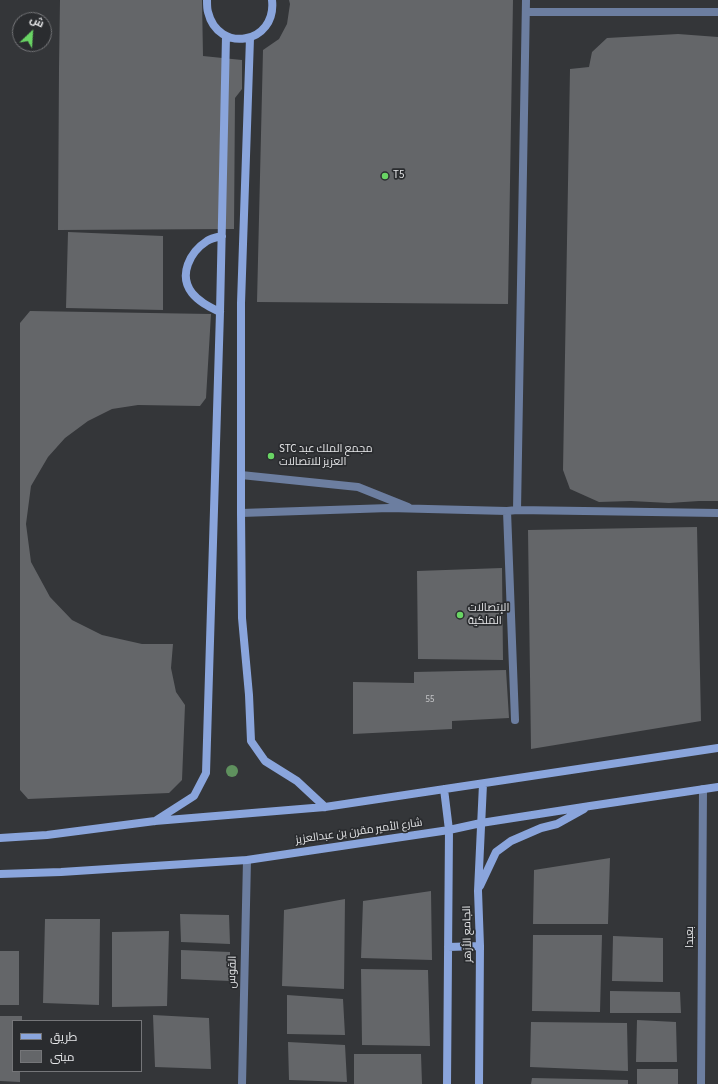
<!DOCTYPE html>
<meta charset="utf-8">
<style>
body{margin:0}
#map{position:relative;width:718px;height:1084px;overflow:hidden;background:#343639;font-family:"Source Sans 3",Cairo,sans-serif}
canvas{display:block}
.legend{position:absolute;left:12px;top:1020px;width:130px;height:52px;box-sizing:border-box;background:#2a2c2f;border:1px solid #757679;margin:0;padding:5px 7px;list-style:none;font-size:12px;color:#e5e6e8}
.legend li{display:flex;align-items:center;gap:8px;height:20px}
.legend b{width:20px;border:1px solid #757679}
.north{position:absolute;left:12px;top:12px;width:40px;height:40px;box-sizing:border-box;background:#2a2c2f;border:1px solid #757679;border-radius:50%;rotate:25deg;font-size:11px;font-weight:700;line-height:16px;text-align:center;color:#e5e6e8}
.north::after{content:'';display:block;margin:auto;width:14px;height:18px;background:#69d464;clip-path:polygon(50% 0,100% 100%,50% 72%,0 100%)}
</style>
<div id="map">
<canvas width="718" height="1084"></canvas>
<ul class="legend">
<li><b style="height:5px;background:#8aa5dc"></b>طريق</li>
<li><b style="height:11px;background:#646669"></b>مبنى</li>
</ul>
<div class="north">ش</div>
</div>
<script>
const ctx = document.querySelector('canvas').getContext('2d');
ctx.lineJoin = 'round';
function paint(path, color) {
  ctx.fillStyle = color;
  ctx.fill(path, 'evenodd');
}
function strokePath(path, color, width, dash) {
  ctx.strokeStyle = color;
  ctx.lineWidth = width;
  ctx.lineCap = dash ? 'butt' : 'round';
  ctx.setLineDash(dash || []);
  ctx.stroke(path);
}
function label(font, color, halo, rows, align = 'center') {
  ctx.font = font + ' "Source Sans 3",Cairo,sans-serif';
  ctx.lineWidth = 3.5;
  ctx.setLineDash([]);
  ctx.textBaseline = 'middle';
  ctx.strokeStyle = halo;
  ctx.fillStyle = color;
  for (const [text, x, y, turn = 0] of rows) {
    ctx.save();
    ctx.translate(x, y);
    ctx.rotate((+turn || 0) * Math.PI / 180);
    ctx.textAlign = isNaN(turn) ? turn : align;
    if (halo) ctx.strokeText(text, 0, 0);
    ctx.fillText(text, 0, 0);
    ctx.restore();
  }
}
paint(new Path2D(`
 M60,0H202L203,56L242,60V89L235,98L234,229L58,230L59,68Z
 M289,0H513L508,304L257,302L263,50L279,39L287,24L290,4Z
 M678,34L718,37V501H699L669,503L631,501L599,502L570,489L563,470L570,69L589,67L592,52L607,38Z
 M68,232L163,236V310L66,308Z
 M30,311L211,314L206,398L200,406L138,405L112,409L88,421L65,438L48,457L31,486L26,524L31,562L50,597L72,620L102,635L142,644H173L171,668L176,692L185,705L182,780L169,793L28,799L20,790V323Z
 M697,527L701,721L531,749L528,530Z
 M502,568L503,660L418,659L417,571Z
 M506,670L509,718L452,721V729L353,734V682L414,683V672Z
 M610,858L608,924H533L534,870Z
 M431,891L432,960L361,958L363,901Z
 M345,899L344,989L282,986L284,910Z
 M180,914L229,915L230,944L181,942Z
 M45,919H100L99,1005L43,1003Z
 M169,931L167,1006L112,1007V932Z
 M533,935H602L600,1012L532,1011Z
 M613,936L663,938V982L612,981Z
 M181,950L230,952V981L181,979Z
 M0,951H19V1005H0Z
 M361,969L428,970L430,1046L362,1045Z
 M610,991L680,992L681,1013H610Z
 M287,995L343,999L345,1035L287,1034Z
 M153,1015L209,1018L211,1069L155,1067Z
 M0,1016H22V1021H13V1071H20V1082L0,1081Z
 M637,1020L676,1022L677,1062H636Z
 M531,1022L627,1023L628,1071L530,1067Z
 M288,1042L345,1045L347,1082L289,1080Z
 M354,1054H421L422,1084H354Z
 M637,1069H678V1084H637Z
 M532,1078L628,1080V1084H531Z`), '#646669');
strokePath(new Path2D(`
 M526,12H718
 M241,475L358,487L408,507
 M517,510L526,0
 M507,511L515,720
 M241,513L389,508L507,511L517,510L718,513
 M242,1084L247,860
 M701,1084L703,789`), '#6c7ea0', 8);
strokePath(new Path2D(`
 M207,0C207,4 207,9 208,12C218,54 277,44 272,0
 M250,38L241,303V513L242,618L249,695L251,741L265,761L297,781L325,807
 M220,312C210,307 199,302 192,293C178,275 190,252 207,241C211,238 217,237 222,236
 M444,789L449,830L447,1084
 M155,821L194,796L206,773L220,312L226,36
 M0,838L47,835L155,821L325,807L718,748
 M0,874L61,872L247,860L449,830L481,823L590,806L718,787
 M480,886L496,852L511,841L541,828L557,824L584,809
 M448,947L480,946
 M479,1084L480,946L478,891L483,784`), '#8aa5dc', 8);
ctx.fillStyle = '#5f915e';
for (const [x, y] of [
 [232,771]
]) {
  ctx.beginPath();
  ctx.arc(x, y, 6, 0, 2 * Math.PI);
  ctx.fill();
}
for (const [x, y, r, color] of [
 [385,176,4,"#69d464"],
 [271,456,4,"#69d464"],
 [460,615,4,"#69d464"]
]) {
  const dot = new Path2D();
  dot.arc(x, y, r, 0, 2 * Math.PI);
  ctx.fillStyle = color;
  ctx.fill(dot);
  strokePath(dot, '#2a2c2f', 1.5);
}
label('9px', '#c5c6c8', null, [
 ["55",430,700]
]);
label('11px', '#e5e6e8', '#2a2c2f', [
 ["T5",393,176],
 ["STC مجمع الملك عبد",279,450],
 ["العزيز للاتصالات",279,463],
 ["الإتصالات",468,609],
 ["الملكية",468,622]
], 'left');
label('11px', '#e5e6e8', '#2a2c2f', [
 ["شارع الأمير مقرن بن عبدالعزيز",359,832,-8],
 ["الجامع الأزهر",468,934,-91],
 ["بعبدا",691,937,-90],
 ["القوس",233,972,-89]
]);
</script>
